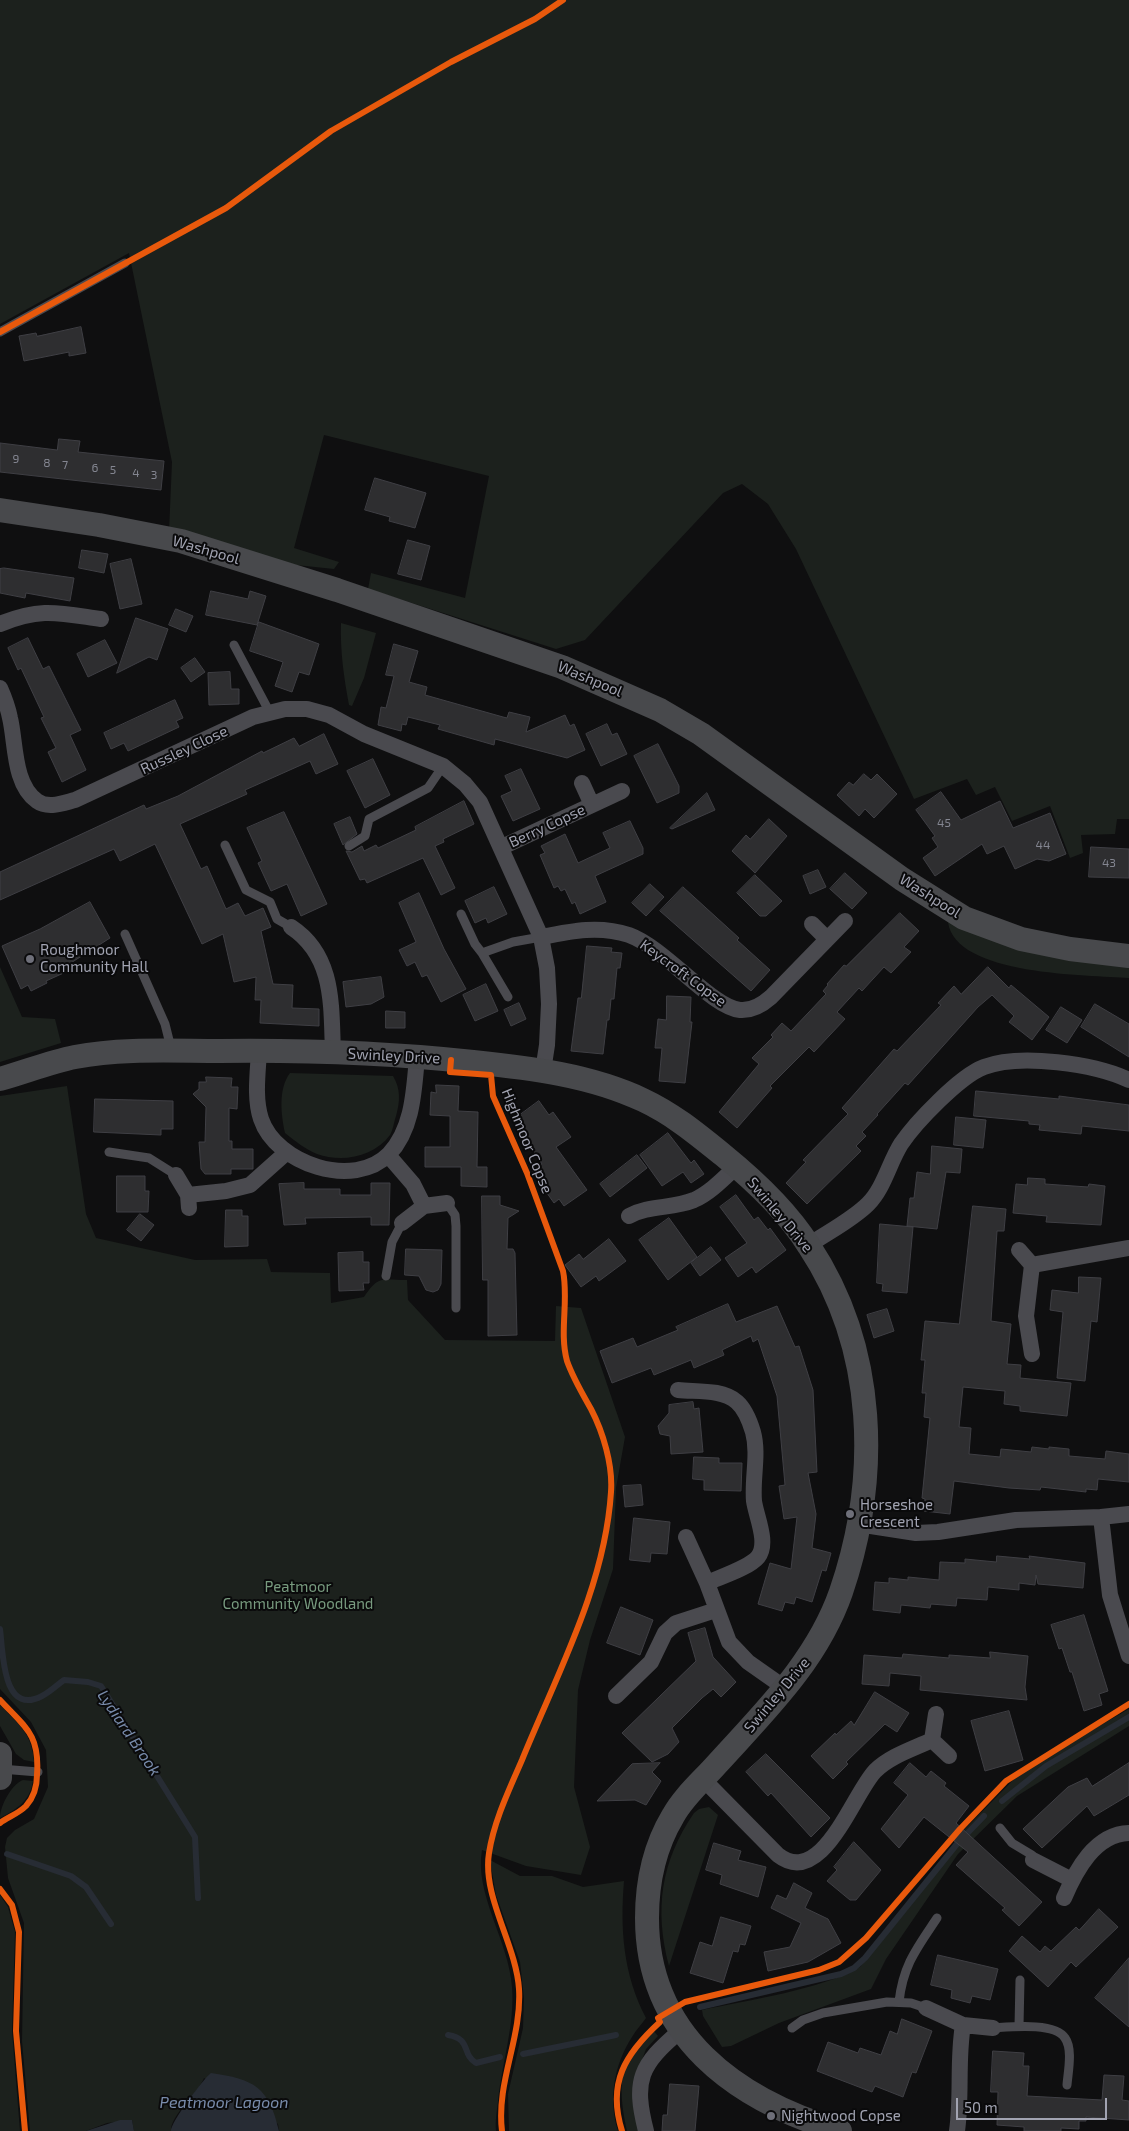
<!DOCTYPE html>
<style>
body{margin:0}
#map{position:relative;width:1129px;height:2131px;overflow:hidden;background:#0f0f10;font-family:"Exo 2",sans-serif}
canvas{display:block}
.scale{position:absolute;left:956px;top:2098px;width:151px;height:22px;box-sizing:border-box;border:2px solid #a1a3b1;border-top:0;padding-left:6px;font-size:15px;line-height:18px;white-space:nowrap;color:#a1a3b1;-webkit-text-stroke:4px #0a0a0b;paint-order:stroke}
</style>
<div id="map">
<canvas width="1129" height="2131"></canvas>
<div class="scale">50 m</div>
</div>
<script>
const ctx = document.querySelector('canvas').getContext('2d');
ctx.lineJoin = 'round';
function paint(path, color) {
  ctx.fillStyle = color;
  ctx.fill(path, 'evenodd');
}
function strokePath(path, color, width, dash) {
  ctx.strokeStyle = color;
  ctx.lineWidth = width;
  ctx.lineCap = dash ? 'butt' : 'round';
  ctx.setLineDash(dash || []);
  ctx.stroke(path);
}
function label(font, color, halo, rows, align = 'center') {
  ctx.font = font + ' "Exo 2",sans-serif';
  ctx.lineWidth = 4;
  ctx.setLineDash([]);
  ctx.textBaseline = 'middle';
  ctx.strokeStyle = halo;
  ctx.fillStyle = color;
  for (const [text, x, y, turn = 0] of rows) {
    ctx.save();
    ctx.translate(x, y);
    ctx.rotate((+turn || 0) * Math.PI / 180);
    ctx.textAlign = isNaN(turn) ? turn : align;
    if (halo) ctx.strokeText(text, 0, 0);
    ctx.fillText(text, 0, 0);
    ctx.restore();
  }
}
paint(new Path2D(`
 M0,0H1129V819H1117L1115,834L1081,835L1083,853L1070,858L1050,806L1012,821L995,787L976,795L967,779L914,799L796,549L768,504L742,484L723,493L585,640L556,649L368,589L371,573L465,598L489,476L324,435L294,548L339,562L334,569L296,565L169,532L172,462L129,253L0,324Z
 M341,623L376,633L364,678L352,706L349,705C344,678 340,651 341,623Z
 M948,922L1129,962V978C1089,975 955,976 948,922Z
 M0,967L22,1017L55,1019L61,1043L0,1062Z
 M290,1073L393,1076C401,1089 400,1102 396,1116C394,1122 393,1130 390,1135C374,1157 342,1163 317,1154C305,1149 295,1141 285,1133C281,1114 278,1089 290,1073Z
 M67,1086L86,1214L96,1238L195,1260L267,1259L271,1272L330,1273L331,1303L364,1297C379,1275 381,1280 407,1280L408,1300L445,1340L555,1341L556,1306L581,1308L625,1437L616,1488L613,1569L590,1640L578,1690L574,1787L590,1847L581,1875L526,1866L482,1850C474,1894 509,1941 512,1987C515,2025 502,2062 498,2101C497,2110 495,2121 496,2131H279L278,2124L204,2078C198,2093 170,2116 171,2131H134L132,2120L107,2123L86,2131H30L22,2041L24,1923L8,1878L5,1847L7,1838L15,1830L34,1819L48,1787L46,1750L31,1722L0,1689V1096Z
 M0,1705C19,1725 32,1733 34,1762L24,1760L16,1754L0,1726Z
 M1129,1709V1726L1017,1796L958,1854L886,1959L871,1989L779,2023L731,2046L722,2047L703,2016L702,2010C749,2000 819,1990 860,1967L962,1832L1024,1769Z
 M23,1780L33,1781C30,1801 17,1809 0,1818C0,1806 11,1785 23,1780Z
 M709,1807L718,1815L669,1966C654,1909 661,1861 694,1813L699,1809Z
 M490,1860L520,1876H552L583,1887L624,1881C620,1929 623,1974 646,2018C641,2025 636,2030 632,2037C614,2065 608,2099 618,2131H509L508,2094L523,2028L524,1998L520,1962L496,1895Z
 M0,1895L8,1907L15,1932L12,2031L20,2131H0Z
 M653,2030L658,2036L646,2049L633,2085L641,2131H627C621,2103 616,2071 635,2046C640,2040 647,2035 653,2030Z`), '#1c211d');
paint(new Path2D(`
 M211,2073C254,2079 269,2087 279,2131H171C170,2123 204,2078 211,2073Z
 M120,2120H132L134,2131H86Z`), '#272c34');
strokePath(new Path2D(`
 M0,1629C3,1651 2,1717 42,1696C50,1692 57,1685 64,1680L88,1682L101,1686L195,1837L198,1898
 M1002,1801L1046,1766L1129,1717
 M7,1854L71,1876L86,1887L111,1924
 M700,2007L841,1974L854,1968L865,1958L957,1844L984,1816
 M448,2035C472,2039 461,2054 476,2063L500,2057
 M523,2054L616,2035`), '#272c34', 6);
const building = new Path2D(`
 M81,327L86,353L69,356V352L24,361L19,336L36,333L37,336Z
 M59,439L80,441L78,452L164,461L161,490L0,472V443L57,450Z
 M375,478L426,493L415,528L389,521L390,517L365,510Z
 M408,540L430,546L421,580L398,574Z
 M82,550L108,554L104,573L79,568Z
 M131,559L142,604L120,609L110,564Z
 M4,568L74,578L70,601L26,593L25,598L0,593V569Z
 M211,591L248,599L250,591L266,596L257,625L206,615Z
 M176,609L193,616L186,632L169,625Z
 M136,618L168,629L157,660L149,657L117,673Z
 M259,622L319,644L309,675L299,672L292,692L275,686L283,662L250,651Z
 M28,638L43,669L49,666L81,730L70,735L86,770L62,782L48,752L56,748L41,718L44,717L21,668L18,670L8,648Z
 M105,640L117,663L88,677L77,654Z
 M394,644L418,651L409,682L427,687L425,695L503,717L507,718L509,712L530,717L526,732L565,715L570,726L574,724L585,750L567,758L495,739L494,745L438,729L440,725L408,717L406,725L402,724L401,731L378,725L381,707L386,708L394,676L386,675Z
 M195,658L205,672L191,682L181,668Z
 M230,672L231,689H239V704L209,705L208,673Z
 M175,700L183,718L176,721L179,727L128,751L124,743L111,749L104,733Z
 M607,724L612,735L617,733L627,754L601,766L586,734Z
 M324,734L338,764L316,774L310,761L245,790L247,794L180,824L201,869L207,866L226,909L238,903L245,916L263,908L271,927L261,931L273,984L293,985L292,1008L319,1009V1026L260,1023L261,1000H255L256,977L234,982L223,934L202,944L155,844L120,861L114,849L0,900V872L144,805L146,809L178,796L262,751L263,753L294,738L299,746Z
 M658,744L679,786V793L657,803L634,756Z
 M373,759L390,795L365,808L347,771Z
 M521,769L540,809L513,821L501,796L512,791L505,776Z
 M864,774L871,780L877,774L897,794L874,818L865,809L859,816L837,795L849,782L853,785Z
 M941,792L961,820L1000,801L1013,828L1050,813L1066,854L1049,861L1037,859L1015,869L1004,846L987,854L982,844L935,876L923,858L938,847L932,838L935,836L916,810Z
 M707,793L715,810L672,829L670,828Z
 M464,801L474,824L443,839L444,842L435,846L455,888L441,895L423,858L367,883L365,879L360,880L346,851L352,852L362,846L364,851L376,845L378,848L416,830L415,827Z
 M284,812L327,904L301,916L287,884L271,891L258,863L262,861L247,828Z
 M350,817L357,834L343,845L334,824Z
 M769,819L787,836L755,873L732,851L746,835L750,839Z
 M630,821L643,848V854L595,876L606,902L580,914L575,902L572,904L565,889L561,891L558,886L554,888L540,855L545,853L541,846L565,834L578,863L610,848L603,833Z
 M1091,847L1129,849V878L1089,877Z
 M818,870L826,887L810,894L803,876Z
 M845,873L867,893L852,909L830,889Z
 M755,875L782,901L766,916H760L737,893Z
 M650,884L664,897L646,916L632,903Z
 M494,887L507,914L488,923L486,918L475,923L465,901Z
 M683,887L739,938L737,940L770,970L751,991L660,911Z
 M419,893L444,949L466,989L441,1002L427,975L422,977L415,962L407,966L399,950L416,942L399,903Z
 M90,902L110,938L66,966L68,971L46,981L47,983L31,991L28,985L21,989L2,946L40,929Z
 M900,913L919,931L904,947L911,952L891,973L884,967L862,991L859,988L837,1012L845,1019L814,1052L809,1047L770,1086L772,1088L737,1128L719,1112L759,1064L752,1058L773,1037L771,1035L782,1023L791,1031L826,994L823,991L828,985L827,984L844,965L846,966Z
 M587,946L612,948L611,952L622,953L620,968H617L614,999H611L609,1020H607L603,1054L571,1051L578,998H581Z
 M988,967L1009,988L1011,985L1049,1017L1032,1040L1009,1022L1014,1016L992,995L978,1007L908,1085L905,1083L877,1114L878,1115L862,1132L866,1136L856,1146L861,1151L807,1204L786,1183L806,1162L803,1160L848,1114L842,1108L894,1049L897,1051L941,1005L938,1003L954,986L961,994Z
 M381,977L384,997L371,1004L346,1007L343,982Z
 M486,984L498,1011L475,1021L463,995Z
 M667,996L691,997L690,1022H692L685,1083L659,1081L662,1048H655L658,1019L666,1020Z
 M519,1003L526,1019L511,1026L504,1010Z
 M1095,1004L1129,1024V1057L1081,1027Z
 M1061,1007L1082,1020L1067,1043L1046,1030Z
 M386,1011L405,1012V1028H386Z
 M206,1077L232,1078L231,1087H238L237,1109L229,1108V1141H232V1149H253V1169H231V1174H205L201,1169L199,1142H205L206,1107L193,1094L199,1089V1082H206Z
 M436,1085L459,1086L458,1111L478,1112L477,1167H487V1187L461,1186V1167H425V1147H450V1116L430,1115L431,1092L436,1093Z
 M976,1091L1059,1099V1096L1129,1105V1131L1082,1126L1081,1134L1039,1130L1040,1125L1029,1124V1121L974,1116Z
 M95,1099L173,1101V1129H161V1135L94,1132Z
 M539,1101L549,1115L553,1112L571,1137L556,1147L587,1190L564,1206L559,1199L554,1203L532,1172L542,1164L518,1127L521,1125L516,1118Z
 M956,1117L986,1120L983,1148L954,1145Z
 M668,1133L691,1163L694,1160L704,1174L691,1183L683,1172L662,1186L640,1155Z
 M932,1146L962,1149L960,1173L946,1172L937,1229L907,1226L910,1198H914L917,1172L930,1174Z
 M637,1155L647,1168L610,1197L600,1184Z
 M117,1176H145V1191H149L148,1212H117Z
 M1028,1178L1045,1179V1184L1088,1187L1089,1184L1105,1186L1101,1225L1046,1222L1047,1216L1013,1213L1016,1184L1027,1185Z
 M304,1183V1189H340V1195H371V1183H390L389,1225H371V1217L305,1218L306,1224L284,1225L279,1184Z
 M736,1195L754,1220L758,1217L768,1230L770,1228L786,1250L756,1273L752,1267L738,1277L725,1258L747,1243L720,1207Z
 M482,1196H500V1205L519,1211L508,1218L507,1249H513L515,1253L517,1335L488,1336V1280H483Z
 M973,1206L1006,1209L1004,1231H997L991,1321L1011,1324L1007,1364L1021,1365L1020,1378L1071,1383L1067,1416L1020,1411V1406L1004,1404L1005,1391L963,1387L959,1427L971,1428L969,1454L1000,1457L1001,1449L1031,1452L1032,1447L1049,1449V1447L1069,1449V1456L1105,1459L1106,1451L1129,1454V1482L1098,1479L1097,1490L1086,1489V1492L1041,1487L1040,1490L1009,1488L954,1481L950,1514L924,1511L925,1499L922,1498L930,1418L924,1417L926,1393H922L925,1360H921L925,1321L959,1324Z
 M226,1210H242V1216H248V1246L225,1247Z
 M140,1214L154,1225L141,1241L127,1230Z
 M669,1218L697,1257L668,1280L639,1240Z
 M880,1224L913,1227L907,1293L882,1291L883,1284L877,1283Z
 M609,1239L626,1261L599,1281L596,1276L581,1287L565,1265L579,1254L583,1259Z
 M711,1247L721,1260L700,1276L691,1263Z
 M406,1249L442,1250L441,1284L438,1290L433,1292L426,1290L419,1276L405,1275Z
 M363,1252V1262H369V1283H363L364,1290L339,1291L338,1253Z
 M1079,1277L1101,1278L1097,1322L1091,1321L1085,1381L1057,1378L1063,1312L1050,1310L1052,1290L1078,1293Z
 M728,1304L736,1322L777,1306L795,1347L799,1346L813,1390L817,1472L808,1473L816,1514L812,1548L831,1553L826,1571L822,1570L812,1602L796,1597L794,1604L785,1602L782,1611L758,1604L770,1563L791,1569L797,1517L784,1519L779,1486L785,1485L777,1396L758,1339L753,1342L751,1336L722,1350L724,1355L694,1368L691,1360L654,1375L651,1368L612,1383L600,1351L633,1338L637,1347L678,1330L676,1327Z
 M887,1309L894,1331L874,1338L867,1315Z
 M693,1402L694,1409L699,1408L703,1452L671,1454L670,1436L660,1434L658,1426L669,1413V1405Z
 M694,1457L719,1458V1463H742L741,1491L704,1490V1480L693,1479Z
 M641,1485L643,1505L625,1507L623,1486Z
 M634,1518L670,1522L667,1554L651,1553L650,1562L630,1560Z
 M997,1556L1030,1559L1029,1556L1085,1563L1083,1588L1038,1584L1036,1575L1035,1585L1019,1583V1590L988,1587L987,1600L957,1598L956,1606L931,1604L930,1608L901,1605L900,1613L873,1610L875,1582L889,1583V1578L908,1580V1577L939,1580L940,1562L965,1563V1559L996,1562Z
 M621,1607L653,1620L640,1655L607,1643Z
 M1084,1615L1108,1691L1099,1694L1102,1705L1084,1711L1072,1672H1070L1062,1648L1059,1649L1051,1625Z
 M705,1628L713,1657L736,1682L721,1697L713,1689L702,1698L672,1728L679,1742L668,1754L652,1762L622,1733L696,1661L688,1633Z
 M990,1652L1028,1656L1025,1687L1027,1700L920,1690L921,1676L890,1673L889,1686L862,1684L864,1655L902,1658L903,1654L949,1658V1655L990,1658Z
 M875,1692L909,1713L897,1732L885,1724L846,1762L848,1764L833,1779L811,1756L835,1733L836,1735L851,1721L854,1725Z
 M1009,1711L1023,1760L985,1771L971,1721Z
 M766,1754L830,1818L811,1837L771,1793L768,1796L746,1772Z
 M660,1763L652,1772L661,1781L646,1805L635,1800L597,1801L632,1764Z
 M910,1763L926,1777L931,1771L946,1783L944,1786L969,1806L956,1823L1042,1902L1019,1926L1002,1910L1005,1908L956,1865L968,1852L924,1817L899,1848L881,1829L908,1795L894,1783Z
 M1129,1763V1795L1094,1816L1087,1806L1042,1848L1023,1829L1068,1787L1087,1778L1092,1786Z
 M854,1842L881,1870L856,1900H850L827,1881L837,1870L834,1867Z
 M714,1843L741,1851L738,1860L766,1867L758,1897L720,1884L722,1875L706,1870Z
 M794,1883L812,1893L805,1908L828,1919L841,1943L808,1962L768,1971L764,1952L790,1947L801,1923L771,1908L777,1895L786,1899Z
 M1099,1909L1118,1927L1076,1967L1071,1962L1048,1987L1009,1951L1022,1936L1040,1952L1045,1946L1051,1951L1076,1927L1079,1930Z
 M721,1917L751,1926L745,1945L740,1944L738,1952L733,1951L723,1983L690,1973L700,1942L712,1946Z
 M938,1955L998,1969L990,2000L972,1996L970,2003L951,1998L952,1990L931,1985Z
 M1129,1958V2027L1095,1998Z
 M902,2019L932,2031L916,2073L912,2072L903,2097L875,2086L872,2092L817,2071L828,2042L858,2053L860,2048L881,2055L890,2031L897,2034Z
 M993,2051L1024,2053L1023,2066H1029L1027,2096L1102,2100L1104,2075L1124,2076L1122,2100L1129,2101V2120L1086,2117V2121H1079V2129L1061,2128V2131H1024V2127L997,2125L998,2092H991Z
 M670,2084L699,2086L695,2131H662L663,2115H667Z`);
paint(building, '#2e2e30');
strokePath(building, '#3f3f44', 1);
strokePath(new Path2D(`
 M0,332L125,263
 M234,645L269,711
 M225,845L246,890L270,902L277,919L291,927
 M349,846L365,836L369,819L428,788L443,766
 M461,914L475,944L482,953L513,942L541,937
 M125,934L165,1024L171,1048
 M482,953L508,997
 M109,1152L149,1158L176,1175
 M447,1203L455,1215L456,1226V1308
 M386,1276L392,1242L402,1223
 M1,1769L38,1772
 M1000,1828L1012,1843L1032,1855L1033,1860
 M899,2002C903,1965 917,1948 937,1918
 M1019,2026L1020,1980
 M792,2028L803,2020L823,2013L887,2002L911,2003L926,2008
 M993,2028C1010,2027 1055,2022 1065,2038C1073,2049 1068,2072 1067,2085`), '#4a4a4f', 9);
strokePath(new Path2D(`
 M0,624C41,607 59,613 101,619
 M0,688C4,697 8,708 10,718C16,743 13,784 37,801C48,809 63,803 75,800L253,717L285,709H307L329,715L364,734L443,766L465,784L480,802L541,937L547,968L549,1004L547,1045L543,1071
 M582,783L592,805
 M502,847L622,791
 M812,924L827,939
 M291,927C335,956 331,1006 333,1053
 M541,937C571,931 599,925 629,935C665,948 711,1007 740,1010C752,1011 762,1005 771,997L845,921
 M259,1051C258,1072 254,1098 261,1119C276,1164 354,1190 389,1154C413,1129 414,1090 417,1057
 M388,1155L413,1184L424,1206L447,1203
 M176,1175L188,1195
 M189,1208L188,1195L226,1191L250,1185L287,1152
 M629,1216C649,1205 672,1209 694,1200C710,1193 724,1178 737,1166
 M402,1223L424,1206
 M809,1245C828,1232 852,1220 868,1204C884,1188 889,1163 901,1144C916,1122 960,1076 984,1067C1020,1053 1095,1064 1129,1080
 M1019,1250L1032,1265
 M1032,1354L1026,1316L1032,1265L1129,1248
 M678,1390C697,1392 722,1389 737,1402C745,1409 750,1422 753,1432C759,1454 752,1478 754,1501C756,1516 769,1543 758,1557C749,1568 720,1577 707,1583
 M1101,1517L1110,1595L1129,1656
 M858,1524L916,1533L938,1532L1016,1520L1101,1517L1129,1514
 M686,1537L707,1583L729,1642L748,1662L785,1688
 M616,1696L651,1662L665,1633L676,1623L716,1610
 M932,1740L949,1756
 M703,1779L778,1855C822,1889 853,1794 875,1771C890,1756 913,1749 932,1740L936,1714
 M1033,1860L1072,1880
 M1064,1898C1076,1870 1095,1834 1129,1833
 M926,2008L963,2025C957,2060 962,2096 957,2131
 M963,2025L993,2028
 M646,2131C633,2080 640,2065 680,2031`), '#4a4a4f', 16);
strokePath(new Path2D(`
 M0,510L99,525L181,541L337,590L562,667L660,710L701,734L902,879L964,918L1021,939L1070,949L1129,956
 M0,1079C25,1072 50,1062 75,1057C122,1048 173,1051 220,1051C304,1050 389,1053 473,1062C530,1068 590,1075 643,1100C673,1114 697,1134 723,1155C755,1181 787,1211 809,1246C877,1349 880,1478 841,1592C817,1661 765,1711 717,1764C702,1781 684,1796 673,1816C655,1846 647,1883 647,1918C647,2036 736,2100 840,2131
 M0,1754V1778`), '#48494c', 24);
strokePath(new Path2D(`
 M0,332L226,208L331,131L451,62L535,19L563,0
 M451,1060L450,1072L491,1075L493,1096L527,1173L563,1271C569,1300 559,1332 567,1361C573,1378 582,1393 591,1409C603,1432 613,1465 611,1492C605,1586 557,1674 522,1760C509,1790 494,1821 489,1853C482,1897 516,1944 519,1989C522,2038 496,2082 502,2131
 M0,1700C25,1727 40,1734 37,1775C37,1787 34,1797 26,1806C18,1814 8,1817 0,1823
 M0,1889L12,1905L19,1932L16,2031L25,2131
 M622,2131C607,2083 625,2054 660,2022L658,2018L685,2002L819,1970L839,1962L866,1938L960,1829L1006,1781L1129,1704`), '#e8590c', 6);
for (const [x, y, r, color] of [
 [30,959,5,"#6e6f79"],
 [850,1514,5,"#6e6f79"],
 [771,2116,5,"#6e6f79"]
]) {
  const dot = new Path2D();
  dot.arc(x, y, r, 0, 2 * Math.PI);
  ctx.fillStyle = color;
  ctx.fill(dot);
  strokePath(dot, '#0a0a0b', 2);
}
label('12px', '#848691', null, [
 ["9",16,459],
 ["8",47,463],
 ["7",65,465],
 ["6",95,468],
 ["5",113,470],
 ["4",136,473],
 ["3",154,475],
 ["45",944,823],
 ["44",1043,845],
 ["43",1109,863]
]);
label('15px', '#a1a3b1', '#0a0a0b', [
 ["Washpool",206,550,16],
 ["Washpool",590,679,23],
 ["Russley Close",184,750,-25],
 ["Berry Copse",547,826,-25],
 ["Washpool",930,896,32],
 ["Keycroft Copse",683,973,36],
 ["Swinley Drive",394,1056,3],
 ["Highmoor Copse",527,1141,68],
 ["Swinley Drive",780,1215,50],
 ["Swinley Drive",777,1695,-50]
]);
label('15px', '#a1a3b1', '#0a0a0b', [
 ["Roughmoor",40,950],
 ["Community Hall",40,967],
 ["Horseshoe",860,1505],
 ["Crescent",860,1522],
 ["Nightwood Copse",781,2116]
], 'left');
label('15px', '#789b7f', '#0a0a0b', [
 ["Peatmoor",298,1587],
 ["Community Woodland",298,1604]
]);
label('italic 16px', '#788bab', '#0a0a0b', [
 ["Lydiard Brook",129,1733,56],
 ["Peatmoor Lagoon",224,2103]
]);
</script>
